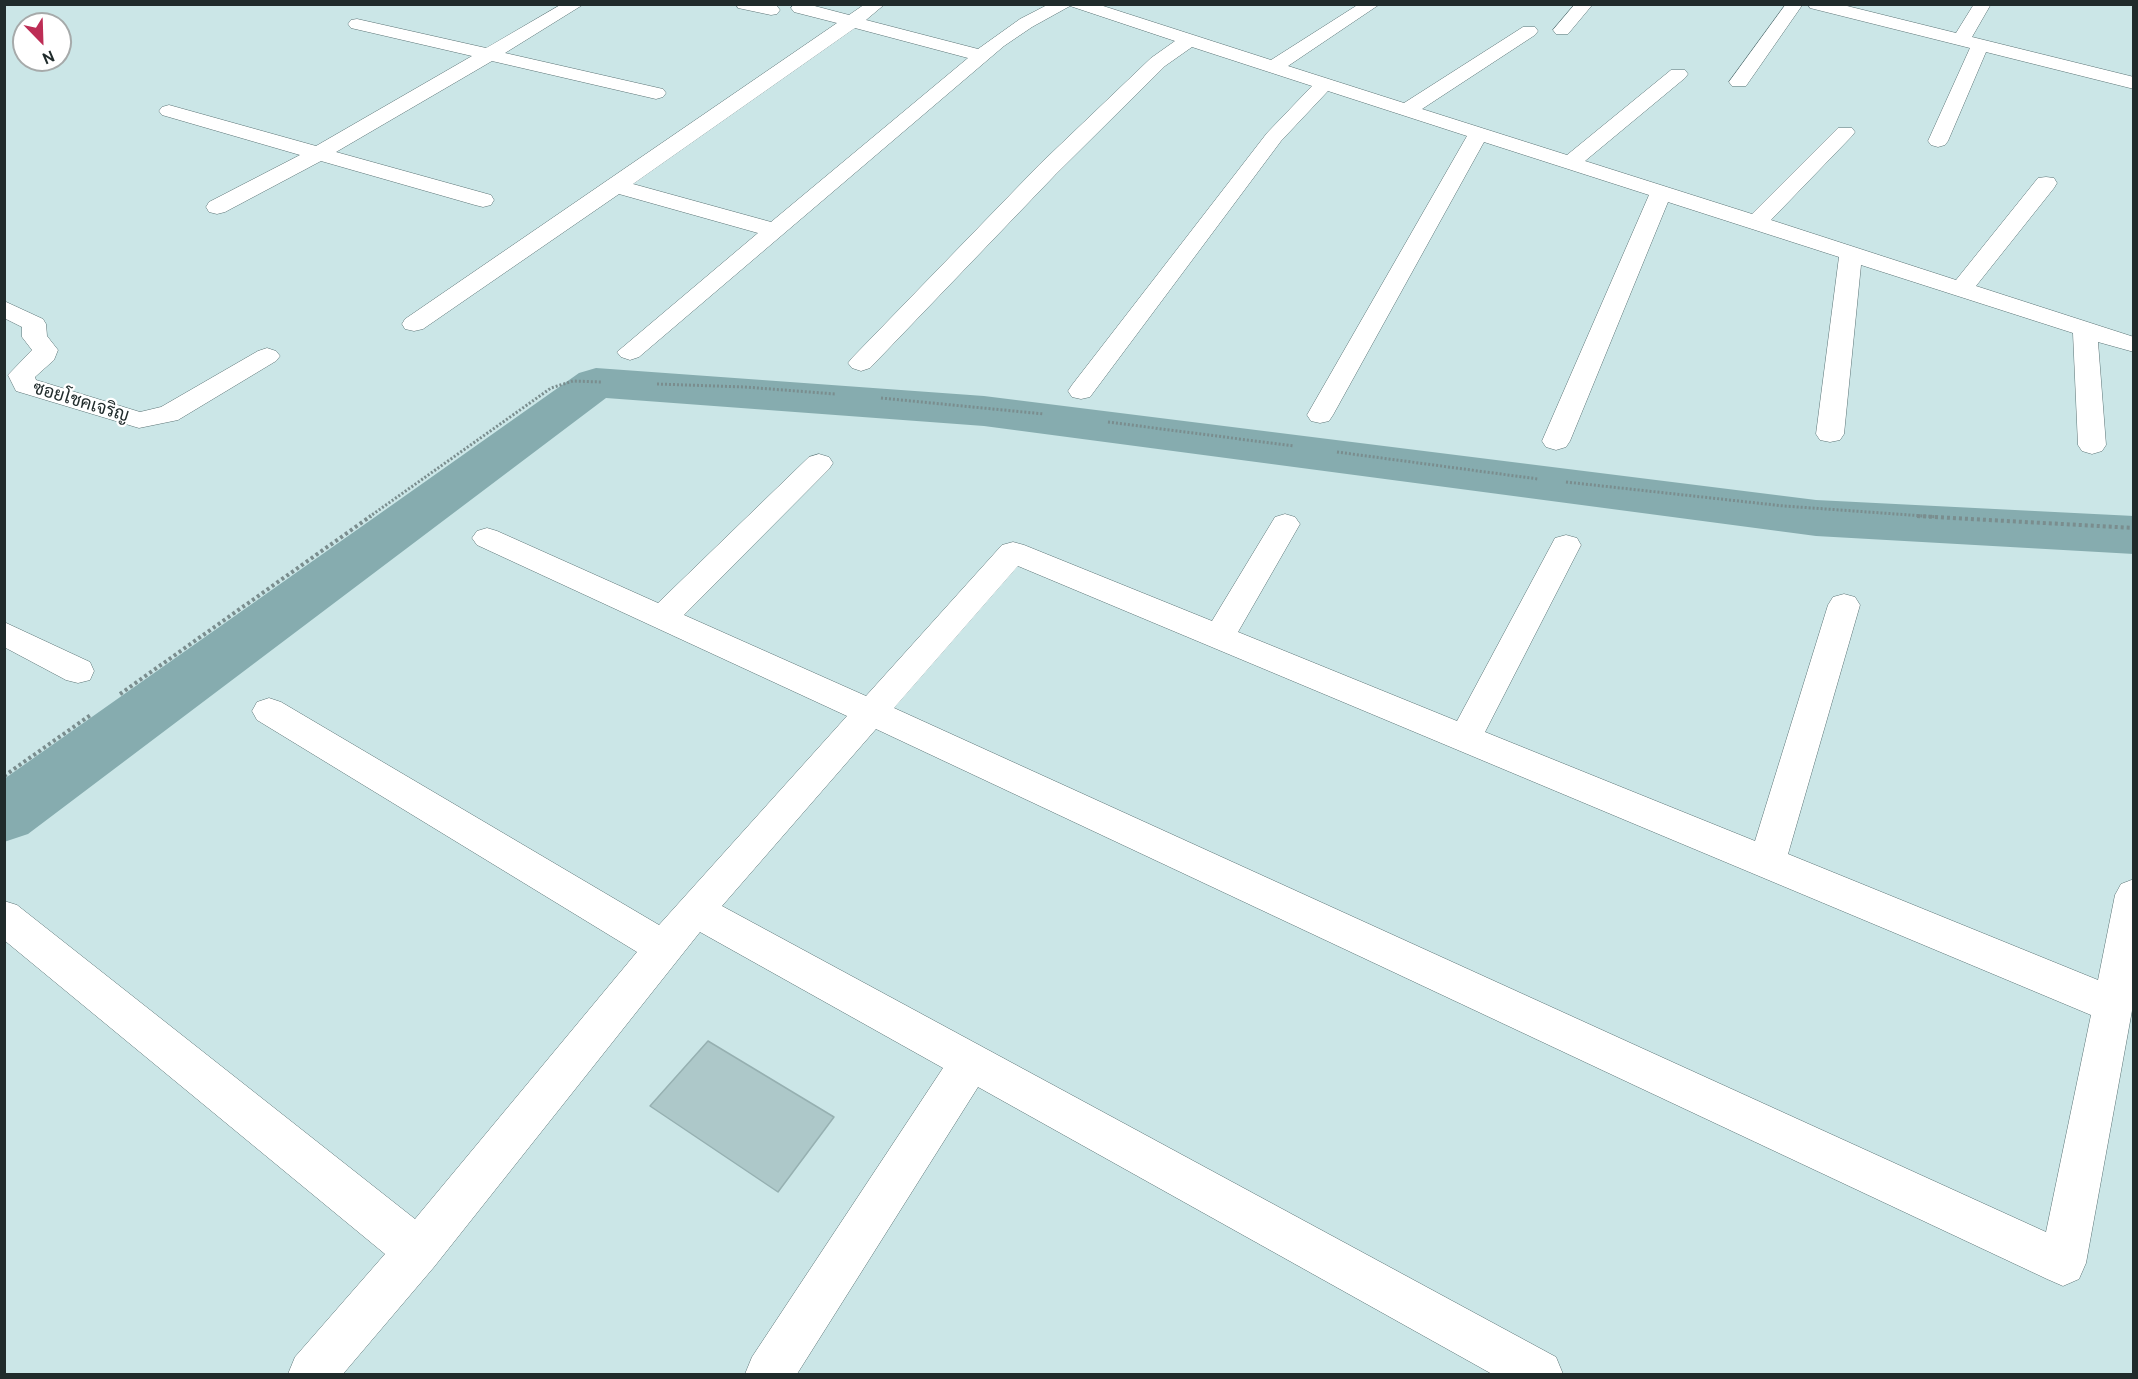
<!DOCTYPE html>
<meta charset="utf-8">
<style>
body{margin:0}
#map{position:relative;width:2138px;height:1379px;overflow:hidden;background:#cbe6e7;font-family:Cabin,sans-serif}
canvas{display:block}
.frame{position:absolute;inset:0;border:6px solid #202b2b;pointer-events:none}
.north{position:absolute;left:12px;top:12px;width:60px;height:60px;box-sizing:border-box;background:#fff;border:2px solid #a6aaaa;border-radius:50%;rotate:157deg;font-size:16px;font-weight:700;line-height:24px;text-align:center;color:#202b2b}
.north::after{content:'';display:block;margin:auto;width:21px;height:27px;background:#bd2d55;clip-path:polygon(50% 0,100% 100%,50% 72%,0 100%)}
</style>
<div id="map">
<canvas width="2138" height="1379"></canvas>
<div class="frame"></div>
<div class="north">N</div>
</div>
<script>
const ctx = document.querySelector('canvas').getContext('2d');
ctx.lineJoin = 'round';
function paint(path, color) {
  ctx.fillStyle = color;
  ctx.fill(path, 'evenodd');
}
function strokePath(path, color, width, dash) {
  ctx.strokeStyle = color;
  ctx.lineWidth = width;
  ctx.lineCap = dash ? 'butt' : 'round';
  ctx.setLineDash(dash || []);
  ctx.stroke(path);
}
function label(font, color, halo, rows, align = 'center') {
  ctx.font = font + ' Cabin,Sarabun,sans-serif';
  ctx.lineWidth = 4.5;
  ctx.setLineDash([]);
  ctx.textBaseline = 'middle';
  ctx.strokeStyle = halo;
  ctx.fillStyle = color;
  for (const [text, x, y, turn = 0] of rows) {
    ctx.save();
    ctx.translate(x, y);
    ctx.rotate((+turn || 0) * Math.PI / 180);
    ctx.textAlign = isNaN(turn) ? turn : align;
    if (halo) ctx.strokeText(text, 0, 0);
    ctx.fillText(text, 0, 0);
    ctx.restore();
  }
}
paint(new Path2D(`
 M596,368L984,396L1816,500L2134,516V554L1816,536L984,426L606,398L28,834L4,842V779L579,373Z`), '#86acaf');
const building = new Path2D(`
 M708,1041L834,1117L778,1192L650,1106Z`);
paint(building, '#adc8c9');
strokePath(building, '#96b0b1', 1.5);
const minor = new Path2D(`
 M562,4H584L505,53L663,89L666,93L663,97L656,99L492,61L336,152L491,195L494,200L491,205L483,207L475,205L321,161L225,212L217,214L209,212L206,207L209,202L300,155L162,115L159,111L162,107L169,105L316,146L472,56L351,28L348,24L351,20L357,19L486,48Z
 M736,4L777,6L780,10L777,14L771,15L738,8Z
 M794,4H807L849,15L865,4H885L866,20L978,49L1020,19L1049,4H1097L1271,60L1359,4H1380L1288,66L1404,103L1523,27H1535L1538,31L1535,35L1422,109L1567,155L1671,70H1685L1688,74L1685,78L1585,161L1752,214L1838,128H1852L1855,132L1852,136L1771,220L1956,280L2038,178L2046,177L2054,178L2057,183L2054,188L1976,286L2134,337V352L2098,342L2106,445L2102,451L2092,454L2082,451L2078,445L2073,333L1861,265L1844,434L1840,440L1830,442L1820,440L1816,434L1839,257L1668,202L1570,441L1566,447L1556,450L1546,447L1542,441L1649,195L1484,142L1333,415L1329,421L1320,423L1311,421L1307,415L1467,136L1328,91L1281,141L1090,397L1081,399L1072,397L1068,391L1072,385L1267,133L1312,86L1192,47L1165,66L1056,174L870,368L861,371L852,368L848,363L852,358L1040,164L1151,58L1175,41L1070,6L1032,27L1004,46L639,357L630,360L621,357L617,352L758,233L619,194L423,329L414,331L405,329L402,324L405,319L837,23L794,12L791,8ZM855,28L968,58L771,222L633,184Z
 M1575,4H1593L1568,34H1556L1553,30Z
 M1786,4H1803L1746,86H1732L1729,82Z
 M1808,4H1839L1956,33L1974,4H1991L1972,37L2134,77V89L1986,52L1948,141L1945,145L1938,147L1931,145L1928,141L1970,48L1810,8Z
 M4,301L43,319L46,324L47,336L58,350L54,360L35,377L36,380L140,412L161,407L258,351L267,348L276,351L280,356L276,361L178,420L139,428L16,391L8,375L32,350L22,337V327L4,318Z
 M819,454L829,457L833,463L829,469L684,615L866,696L1002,545L1013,542L1024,545L1212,621L1275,517L1285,514L1295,517L1300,524L1238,632L1457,721L1555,538L1566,535L1577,538L1581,545L1485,732L1755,841L1828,605L1833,597L1844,594L1855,597L1860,605L1788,854L2098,980L2115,895L2121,884L2134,879L2133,1005L2086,1263L2079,1279L2063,1286L2047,1279L876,729L722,906L1556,1357L1563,1374H1492L978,1087L797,1374H745L752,1357L943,1068L700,932L434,1267L343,1374H288L295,1357L385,1254L4,940V901L17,905L415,1219L637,952L257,720L252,711L257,702L269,698L281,702L659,925L847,716L477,545L472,538L477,531L487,528L497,531L658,603L809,457ZM1018,566L2091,1015L2046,1232L894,708Z
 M4,622L90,662L94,671L90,680L78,683L66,680L4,647Z`);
strokePath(minor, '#5b7375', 1);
strokePath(new Path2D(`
 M657,384L745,387L835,394
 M881,398L1044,414
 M1108,422L1294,446
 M1337,452L1538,479
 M1566,482L1784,506L1938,517
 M369,517L551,388L573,381L601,382`), '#7a8d8e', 3, [2, 2]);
strokePath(new Path2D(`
 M1917,516L2134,528
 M120,694L371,516
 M4,776L92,714`), '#7a8d8e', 4, [3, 3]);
paint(minor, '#fff');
label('18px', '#202b2b', '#fff', [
 ["ซอยโชคเจริญ",81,402,17]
]);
</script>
